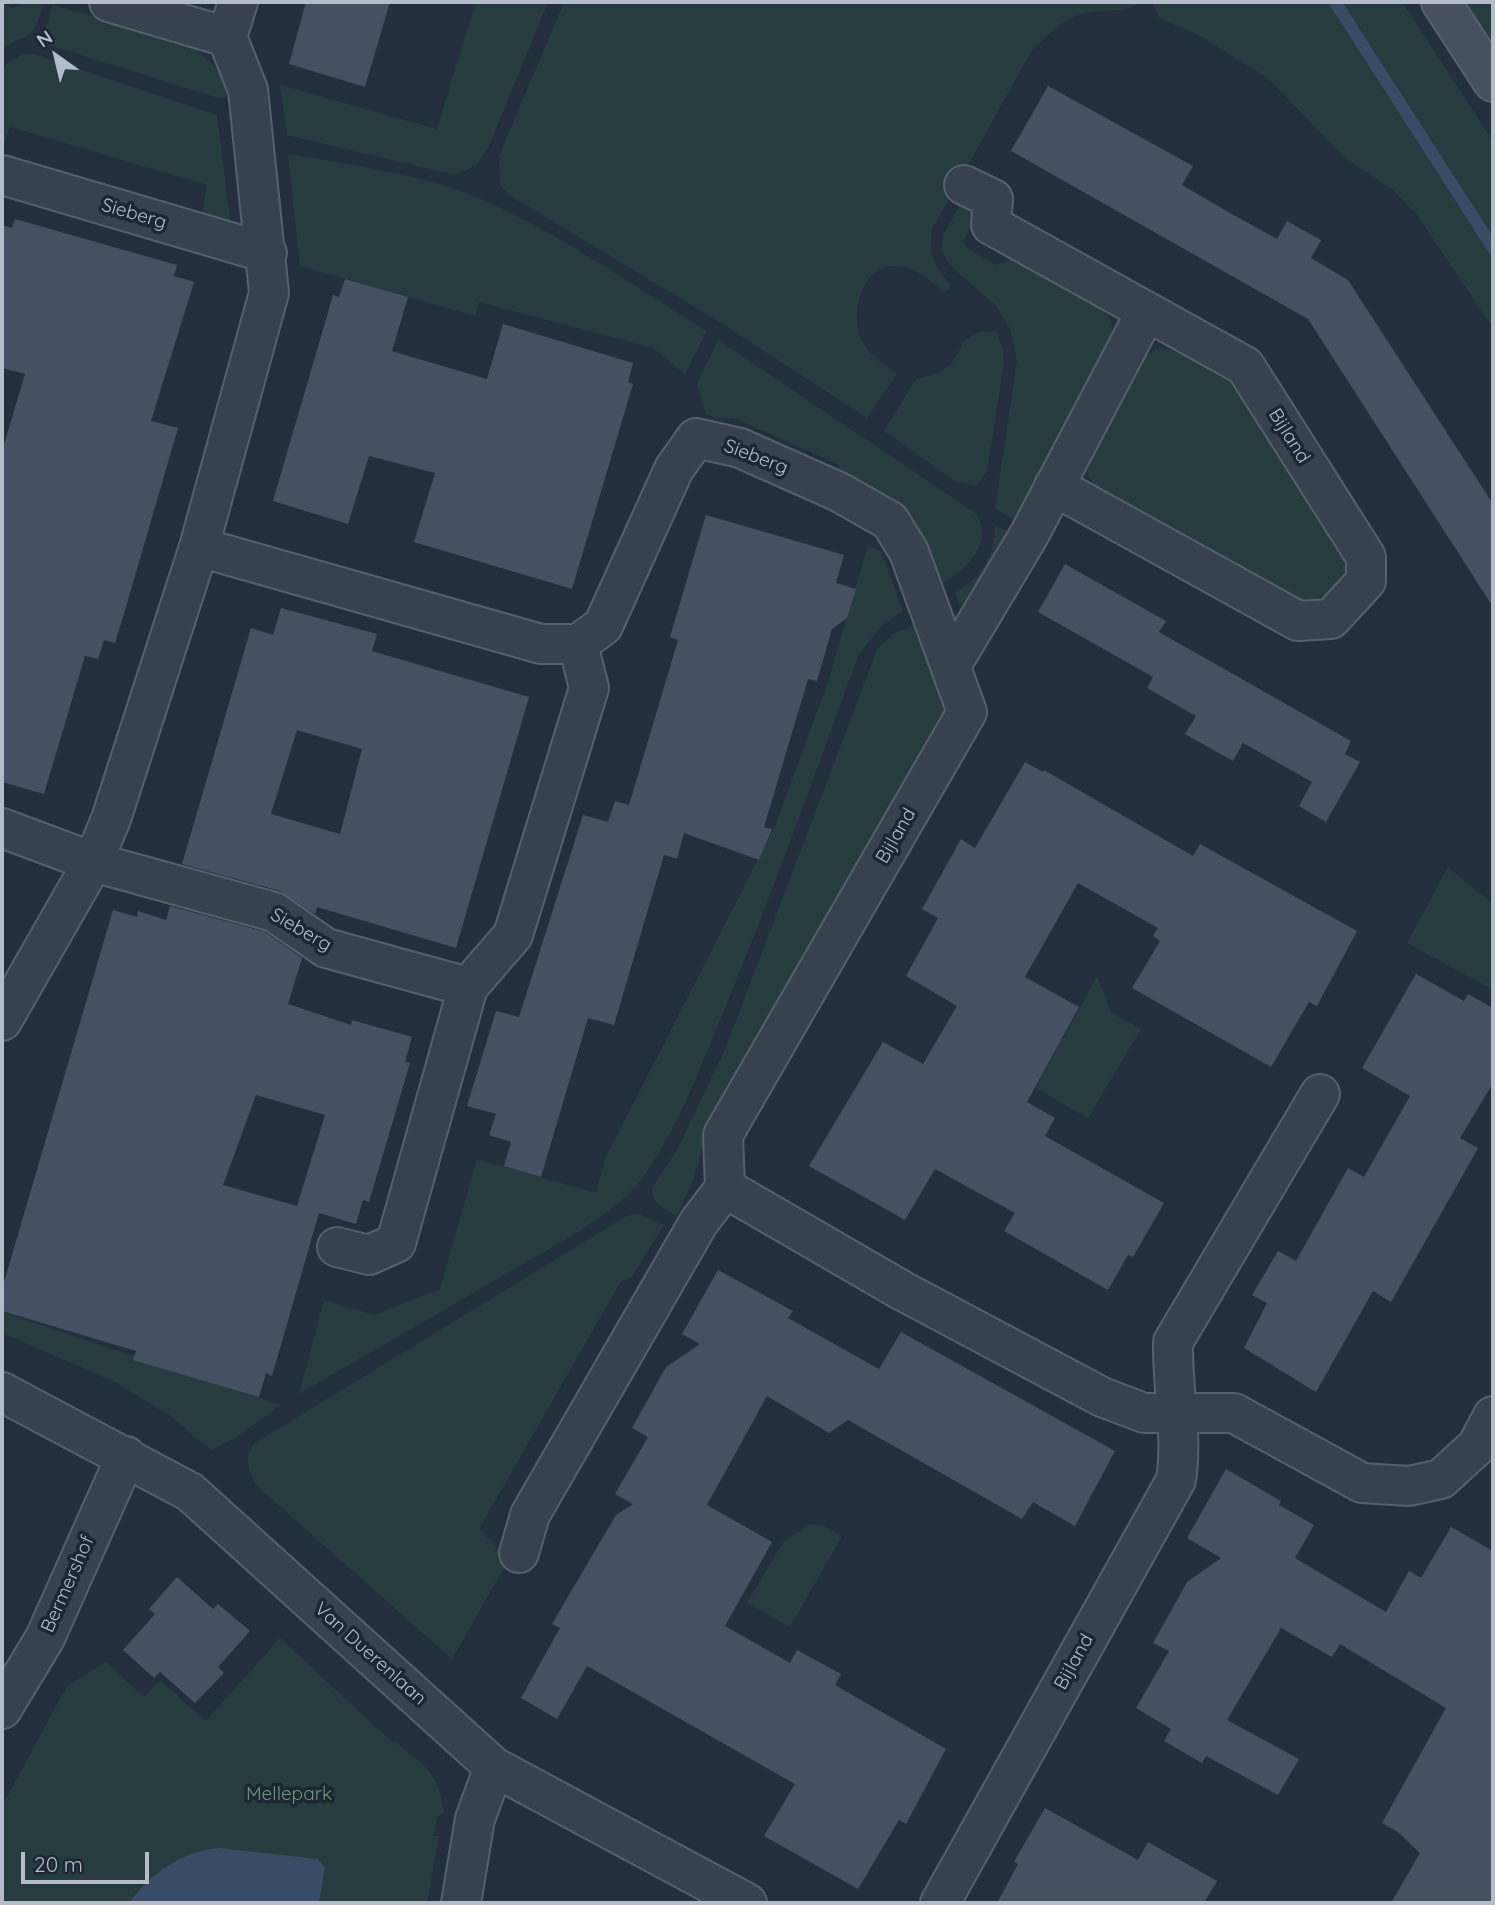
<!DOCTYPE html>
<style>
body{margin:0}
#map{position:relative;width:1495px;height:1905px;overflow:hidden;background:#242f3e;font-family:Quicksand,sans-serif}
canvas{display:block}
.frame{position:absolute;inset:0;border:4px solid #b4bcc9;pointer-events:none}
.north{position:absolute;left:21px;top:21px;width:70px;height:70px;-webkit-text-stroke:5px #1d2633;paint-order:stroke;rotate:326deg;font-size:19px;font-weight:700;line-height:28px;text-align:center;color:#b4bcc9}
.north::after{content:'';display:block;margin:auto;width:24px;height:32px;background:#b4bcc9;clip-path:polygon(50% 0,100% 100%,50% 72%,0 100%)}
.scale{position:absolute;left:21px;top:1852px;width:128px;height:32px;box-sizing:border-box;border:4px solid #b4bcc9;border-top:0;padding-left:9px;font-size:21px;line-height:24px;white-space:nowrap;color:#b4bcc9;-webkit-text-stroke:5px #1d2633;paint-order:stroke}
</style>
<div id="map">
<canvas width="1495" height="1905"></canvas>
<div class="frame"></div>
<div class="north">N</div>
<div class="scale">20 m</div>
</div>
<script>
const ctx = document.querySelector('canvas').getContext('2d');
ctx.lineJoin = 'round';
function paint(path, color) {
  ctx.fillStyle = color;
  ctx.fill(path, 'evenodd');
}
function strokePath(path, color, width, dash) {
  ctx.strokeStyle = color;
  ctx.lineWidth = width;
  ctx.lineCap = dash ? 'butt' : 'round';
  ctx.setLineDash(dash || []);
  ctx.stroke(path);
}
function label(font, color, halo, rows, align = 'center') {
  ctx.font = font + ' Quicksand,sans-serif';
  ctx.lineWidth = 7;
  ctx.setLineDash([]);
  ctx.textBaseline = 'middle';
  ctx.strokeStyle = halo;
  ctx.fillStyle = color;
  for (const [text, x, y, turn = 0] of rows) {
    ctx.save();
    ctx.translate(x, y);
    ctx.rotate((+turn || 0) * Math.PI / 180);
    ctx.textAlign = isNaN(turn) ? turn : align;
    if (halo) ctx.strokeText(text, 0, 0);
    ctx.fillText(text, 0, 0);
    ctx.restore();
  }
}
paint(new Path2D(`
 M28,2L44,3C30,45 34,28 2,49V4L13,8Z
 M476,2H548L489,146L476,166L455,175L287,135L280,85L437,129Z
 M564,2H1139V3C1124,13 1106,10 1090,12C1066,15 1047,35 1031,52L932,229C929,254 933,266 951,285L945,293C929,279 914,266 893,266C860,267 850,317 862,341C869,354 885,366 897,374L867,418L718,321L509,195L500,185L499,156Z
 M1152,2H1402L1493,141V328L1417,215L1393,190L1345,158L1269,79L1197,34L1160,19Z
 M1463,2H1493V48Z
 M53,5L188,43L217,68L232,95L218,98L52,46L46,41L44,34Z
 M34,54L217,115L231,228L201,218L207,185L10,127L2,150V67L21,55Z
 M288,154C344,164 413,173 466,193C548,225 631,285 707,331L685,374L653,348L479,302L475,316L300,266Z
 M966,193L982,201L963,242L967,248L995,265L1014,259L1099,305L1111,320L1114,337L1017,521L995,509L1017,361L1010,329L997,307L950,265L941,249L944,234Z
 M996,331L1003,349L1004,364L987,471L976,486L955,481L884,431L916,379C942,374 954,367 963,341L979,332Z
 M718,340L974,512C999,541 962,574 938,586C929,561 922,523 900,507C877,492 851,488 837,464L734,418L717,419L706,414L697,384Z
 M1162,348C1190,354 1220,368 1238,390L1344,553C1355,590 1324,607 1291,599L1103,494L1089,478L1083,459C1101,426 1124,357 1162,348Z
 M995,526L1011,532L973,599L959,605L955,592C981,580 995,555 995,526Z
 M868,545L881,552L903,611L882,625L858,656C815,774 773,892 725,1008C701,1066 678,1129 641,1180C625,1201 602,1216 580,1231L299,1394L324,1300L374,1315L440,1289L477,1159L596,1193L606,1157L775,826L828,682Z
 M921,622L944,694L943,711L711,1118L693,1181L677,1216L659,1205L653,1197L652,1188L677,1150L726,1047L877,650L894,633Z
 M1448,867L1493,904V990L1407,943Z
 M1097,976L1111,1012L1141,1029L1088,1118L1036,1088Z
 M637,1213L664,1225L631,1278L621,1281L479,1529L509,1559L452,1659L256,1485C248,1470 243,1457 255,1443L625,1217Z
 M2,1312L281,1405L237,1437L211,1450L172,1417L115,1382L2,1333Z
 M810,1524L822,1525L842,1536L790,1627L747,1603L784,1541Z
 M280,1638L393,1743L396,1742C427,1769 438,1771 444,1813L437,1817L434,1836H439L427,1903H2V1806L67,1686L106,1662L144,1697L160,1680L206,1721Z`), '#263c3f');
paint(new Path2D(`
 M220,1848L317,1859L325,1867L319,1903H129C151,1873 182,1851 220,1848Z`), '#394c67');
strokePath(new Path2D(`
 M1335,2L1493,248`), '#394c67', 12);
paint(new Path2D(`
 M306,2H390L365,87L289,64Z
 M1048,86L1193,166L1182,185L1230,213L1277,239L1287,221L1321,240L1311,258L1348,280L1493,504V607L1308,319L1011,151Z
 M15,219L177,265L174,276L194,282L151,421L178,428L126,607L115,643L104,640L98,659L85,656L44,794L2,782V451L25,374L2,368V225L12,228Z
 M345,279L408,297L392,351L398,353L487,379L503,324L633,363L628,382L633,384L572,589L414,542L435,473L369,456L348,524L273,501L333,295L339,297Z
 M706,515L844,555L836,583L856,589L847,618L832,629L817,681L808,679L764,827L772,829L759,860L684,833L677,859L664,855L614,1025L588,1018L541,1177L504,1166L511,1142L489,1135L496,1114L467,1106L496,1011L519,1017L583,815L608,822L615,801L629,805L678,640L670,637Z
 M1065,564L1166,621L1159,632L1351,741L1345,754L1360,762L1326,822L1299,806L1312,782L1243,743L1233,761L1185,734L1196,716L1147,688L1153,677L1038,612Z
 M281,608L377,634L372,651L529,697L456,948L317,907L315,914L280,891L182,864L251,628L273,635ZM297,730L362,749L340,834L271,814Z
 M1025,762L1043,772L1044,770L1193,856L1200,844L1357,931L1317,1006L1309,1002L1271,1067L1132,988L1160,941L1153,936L1158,928L1078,883L1025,977L1079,1007L1027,1102L1055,1118L1045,1136L1164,1203L1133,1257L1128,1255L1108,1290L1004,1231L1015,1213L935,1169L905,1220L809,1166L883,1042L923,1064L957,1006L906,976L938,918L922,909L961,839L975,848Z
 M170,906L265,932L302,958L288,1004L351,1025L352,1020L412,1037L405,1062L410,1063L369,1202L363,1200L356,1224L319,1213L272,1376L266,1373L259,1397L133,1360L136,1351L2,1311V1289L113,910L137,917L138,911L166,920ZM256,1095L325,1115L297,1206L223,1185Z
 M1416,974L1464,1001L1468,994L1493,1008V1083L1460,1138L1478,1148L1391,1302L1373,1291L1316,1392L1244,1348L1267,1303L1252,1295L1278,1251L1296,1261L1348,1168L1364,1177L1410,1096L1362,1068Z
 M718,1270L793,1311L788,1318L879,1369L901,1332L1115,1451L1075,1526L1033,1502L1022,1519L848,1420L829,1433L767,1396L707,1505L772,1542L725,1626L790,1663L797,1650L841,1674L835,1685L946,1749L906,1824L899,1820L858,1889L764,1836L795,1784L587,1666L557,1719L521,1698L560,1628L552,1624L616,1515L633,1504L615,1494L648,1437L632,1428L666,1367L700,1344L682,1334Z
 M1226,1469L1281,1501L1279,1505L1314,1525L1295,1558L1386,1612L1409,1571L1421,1578L1451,1527L1493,1551V1903H1391L1420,1853L1398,1832L1382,1823L1446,1708L1340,1644L1332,1657L1281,1628L1227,1720L1299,1759L1278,1795L1206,1756L1202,1763L1164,1741L1171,1729L1136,1708L1169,1651L1153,1643L1187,1582L1221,1558L1187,1538Z
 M177,1577L213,1609L218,1604L250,1631L218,1667L224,1673L195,1703L160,1672L154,1678L123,1650L155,1614L149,1609Z
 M1045,1808L1138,1860L1148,1842L1217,1881L1204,1903H997L1018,1864L1014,1862Z`), '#455162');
const minor = new Path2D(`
 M109,2L227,37L238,2
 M2,175L267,253
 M964,185L993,199L991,225L1245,366L1366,557V581L1331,619L1298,621L1054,486
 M199,547L541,644H578
 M952,664L1029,535L1146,312
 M2,828L93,862L274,912L326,948L468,987
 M2,1021L93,862L111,819L199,547L269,293L248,90L227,37
 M725,1188L901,1290L1102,1397L1144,1413H1234L1362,1483L1409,1486L1441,1479L1477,1446L1493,1416
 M337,1247L369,1255L396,1243L468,987L513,935L589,688L578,644L603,626L674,469L696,438L740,448L839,492L890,521L909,552L967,712L723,1135L725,1188L699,1222L542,1494L530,1515L519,1553
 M2,1392L190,1492L494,1767L747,1903
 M2,1709L45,1638L126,1456
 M461,1903L475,1819L494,1767
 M940,1903L1176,1480C1183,1435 1172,1388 1173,1342L1320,1094`);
const secondary = new Path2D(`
 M1441,2L1493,82`);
strokePath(minor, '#565f6c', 42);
strokePath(secondary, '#565f6c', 42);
strokePath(minor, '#38414e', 38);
strokePath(secondary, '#465061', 38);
label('19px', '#b4bcc9', '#1d2633', [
 ["Sieberg",134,214,16],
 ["Bijland",1289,436,58],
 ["Sieberg",756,457,21],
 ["Bijland",896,836,-60],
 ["Sieberg",301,930,30],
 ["Bermershof",68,1584,-66],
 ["Van Duerenlaan",370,1654,42],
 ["Bijland",1074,1662,-61]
]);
label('19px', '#6b9a76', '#1d2633', [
 ["Mellepark",289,1794]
]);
</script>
